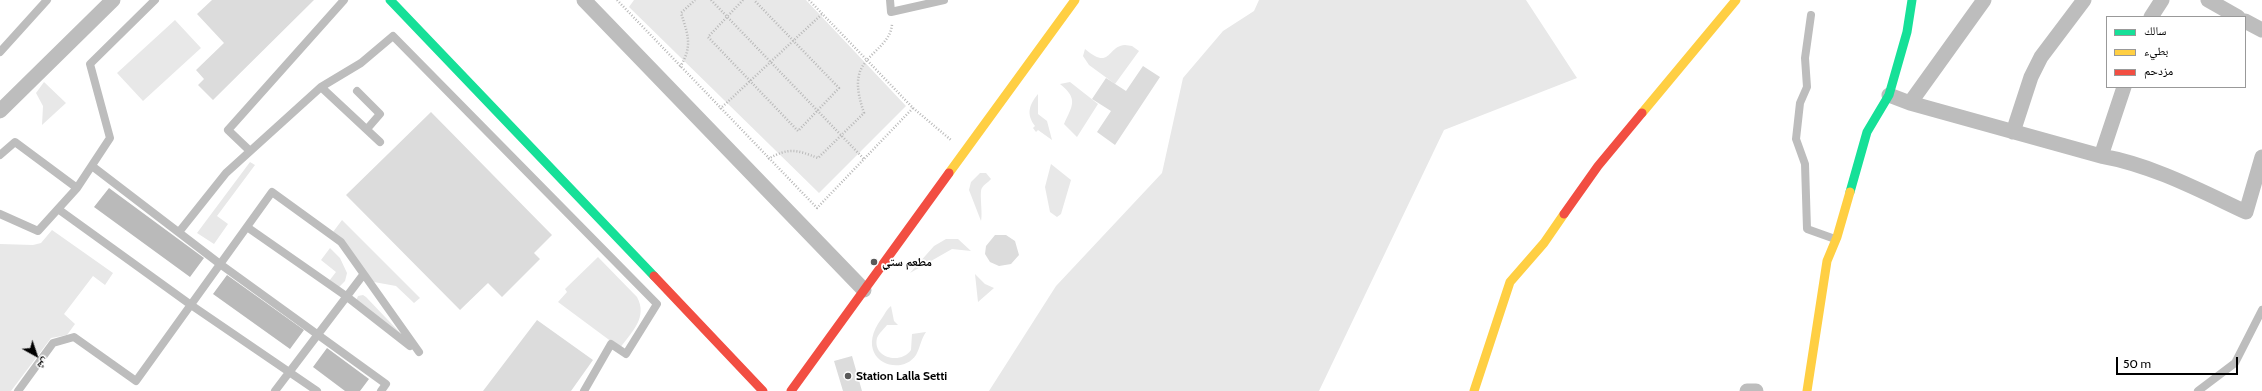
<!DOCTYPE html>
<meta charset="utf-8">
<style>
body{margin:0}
#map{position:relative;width:2262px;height:391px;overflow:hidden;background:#fff;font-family:Cabin,"Noto Naskh Arabic",sans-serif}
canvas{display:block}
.legend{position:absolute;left:2106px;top:16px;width:140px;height:72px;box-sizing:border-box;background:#fff;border:1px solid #999;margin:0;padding:5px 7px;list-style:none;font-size:12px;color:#000}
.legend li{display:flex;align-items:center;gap:8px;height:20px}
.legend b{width:20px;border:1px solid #999}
.north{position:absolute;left:16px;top:335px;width:40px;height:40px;-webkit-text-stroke:3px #fff;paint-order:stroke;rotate:140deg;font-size:11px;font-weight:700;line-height:16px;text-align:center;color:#000}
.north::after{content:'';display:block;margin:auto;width:14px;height:18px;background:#000;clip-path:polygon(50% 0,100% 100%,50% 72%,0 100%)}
.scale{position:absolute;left:2116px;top:357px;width:122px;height:18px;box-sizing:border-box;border:2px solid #000;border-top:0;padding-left:5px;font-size:12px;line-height:14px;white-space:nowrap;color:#000;-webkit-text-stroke:3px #fff;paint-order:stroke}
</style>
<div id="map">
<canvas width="2262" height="391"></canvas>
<ul class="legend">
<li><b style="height:5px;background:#16e098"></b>سالك</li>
<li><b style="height:5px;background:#ffcf43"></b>بطيء</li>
<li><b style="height:5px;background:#f24e42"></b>مزدحم</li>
</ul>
<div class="north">ش</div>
<div class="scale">50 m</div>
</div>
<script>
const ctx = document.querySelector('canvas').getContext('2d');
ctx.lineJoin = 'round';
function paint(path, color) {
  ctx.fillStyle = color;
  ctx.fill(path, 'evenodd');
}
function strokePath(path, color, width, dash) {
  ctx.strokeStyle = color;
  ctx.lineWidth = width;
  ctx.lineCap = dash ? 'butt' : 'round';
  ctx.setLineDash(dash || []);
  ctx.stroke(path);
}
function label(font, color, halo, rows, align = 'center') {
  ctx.font = font + ' Cabin,"Noto Naskh Arabic",sans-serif';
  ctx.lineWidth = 3.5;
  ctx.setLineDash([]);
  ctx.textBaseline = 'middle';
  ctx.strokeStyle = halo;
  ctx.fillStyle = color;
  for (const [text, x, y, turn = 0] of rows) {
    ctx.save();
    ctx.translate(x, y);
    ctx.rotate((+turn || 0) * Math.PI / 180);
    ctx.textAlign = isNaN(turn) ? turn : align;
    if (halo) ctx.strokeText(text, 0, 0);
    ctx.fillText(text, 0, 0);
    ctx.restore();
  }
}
paint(new Path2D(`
 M634,0H806L906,106L819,193L629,7Z
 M1259,0H1526L1577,78L1444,130L1319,391H989L1056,286L1162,173L1183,78L1223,31L1254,11Z
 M175,20L201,48L143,101L117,73Z
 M1125,45L1132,46L1139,51L1115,84L1089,65L1083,56L1085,49C1111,71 1107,46 1125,45Z
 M44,82L66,103L42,125L43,106L36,93Z
 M1070,82L1098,104L1077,137L1064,124C1072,106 1079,99 1060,84Z
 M1038,94V114L1047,121L1052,140L1038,130L1036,132L1033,128L1035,126C1026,114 1029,105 1038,94Z
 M250,162L255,165L217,216L228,224L214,244L197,233Z
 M1051,164L1071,180L1061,214L1057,217L1050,212L1045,187Z
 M980,173H986L991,179C988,183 984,184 982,188C979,191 983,214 981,221L969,190L971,182Z
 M342,220L420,298L414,303L396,286L374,282L333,232Z
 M52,230L113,273L105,285L93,276L64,314L75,324L67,335L51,338L11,391H0V244L33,245L41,243Z
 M946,239H958L971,251L952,249L910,273L934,246Z
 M330,248L340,258L347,273L345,281L338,288L329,281L336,272L321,260Z
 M598,257L637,297C648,317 632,332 620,348L558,302L567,292L565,289Z
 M975,274L985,284L994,288L978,302Z
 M363,295L366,297L408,341L356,301L358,296Z
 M891,306L894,321L898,325H887C884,329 879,333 877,338C872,358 901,365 911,350L912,334L926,332C921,339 920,348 916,355C900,379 851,359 882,318C885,314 886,310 891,306Z`), '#e8e8e8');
paint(new Path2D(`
 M109,188L204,258L190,277L94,207Z
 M227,275L304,330L290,349L213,294Z
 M327,348L369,379L360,391H345L313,367Z`), '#bababa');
paint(new Path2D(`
 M212,0H314L213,100L198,85L204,79L196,70L224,43L197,14Z
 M1143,66L1160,77L1115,145L1097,132L1111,111L1092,99L1106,78L1126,91Z
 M431,112L552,235L534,253L540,259L502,297L488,283L460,310L346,195Z
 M995,235H1006L1015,241L1019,255L1011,264L999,266L990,262L985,254L986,246Z
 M537,320L593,360L571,391H483Z
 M852,356L862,391H843L834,361Z`), '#dcdcdc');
strokePath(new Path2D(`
 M617,0L817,208L913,108
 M711,0L864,159
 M743,0L708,37L798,131L839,88L754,0
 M809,0L913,108L951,140
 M680,67C693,46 688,35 681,13L695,0
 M720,109L822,14
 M768,159C789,147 797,150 818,158L864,113C860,101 856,87 859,75C863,55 892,45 892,23`), '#b8b8b8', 2.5, [1, 2]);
strokePath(new Path2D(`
 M890,0L891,12L944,0
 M1811,15L1805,58L1807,87L1800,103L1796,139L1805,164L1807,229L1835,239
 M0,52L47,0
 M321,87L380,142
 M357,91L380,114L367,129
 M250,151L228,130L344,0
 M0,155L15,142L77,188
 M92,166L220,264L386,384L381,391
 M58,209L191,305L317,391
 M0,214L38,231L77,188L110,138L90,64L155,0
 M247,227L346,296L410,346
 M179,232L226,173L321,87L361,63L393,36L657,304L626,354L611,344L584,391
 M18,391L53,343L74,337L136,381L272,192L341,242L419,352
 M275,391L363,275
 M2198,391L2235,363L2262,310`), '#bdbdbd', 8);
strokePath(new Path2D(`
 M584,0L864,290
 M2208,0L2238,17
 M2151,17L2162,0
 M2245,21L2262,30
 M1889,95L1910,103L2101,156L2124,87
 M1910,103L1984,0
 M0,111L113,0
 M2013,132L2031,77L2041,57L2084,0
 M2101,156C2152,165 2199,190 2246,212L2262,157
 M1747,391H1756`), '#bdbdbd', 15);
strokePath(new Path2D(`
 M390,0L654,276
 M1850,192L1867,132L1889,95L1907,32L1912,0`), '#16e098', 9);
strokePath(new Path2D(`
 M1642,113L1736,0
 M949,173L1075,0
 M1474,391L1510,282L1544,243L1564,214
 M1807,391L1827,261L1837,237L1850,192`), '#ffcf43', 9);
strokePath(new Path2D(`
 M1564,214L1598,166L1642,113
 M654,276L763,391
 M791,391L949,173`), '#f24e42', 9);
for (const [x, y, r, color] of [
 [874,262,4,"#595959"],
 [848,376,4,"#595959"]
]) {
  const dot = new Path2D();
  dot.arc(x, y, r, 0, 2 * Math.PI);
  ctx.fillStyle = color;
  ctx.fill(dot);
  strokePath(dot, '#fff', 1.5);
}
label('bold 12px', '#000', '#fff', [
 ["مطعم ستي",882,262],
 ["Station Lalla Setti",856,376]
], 'left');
</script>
